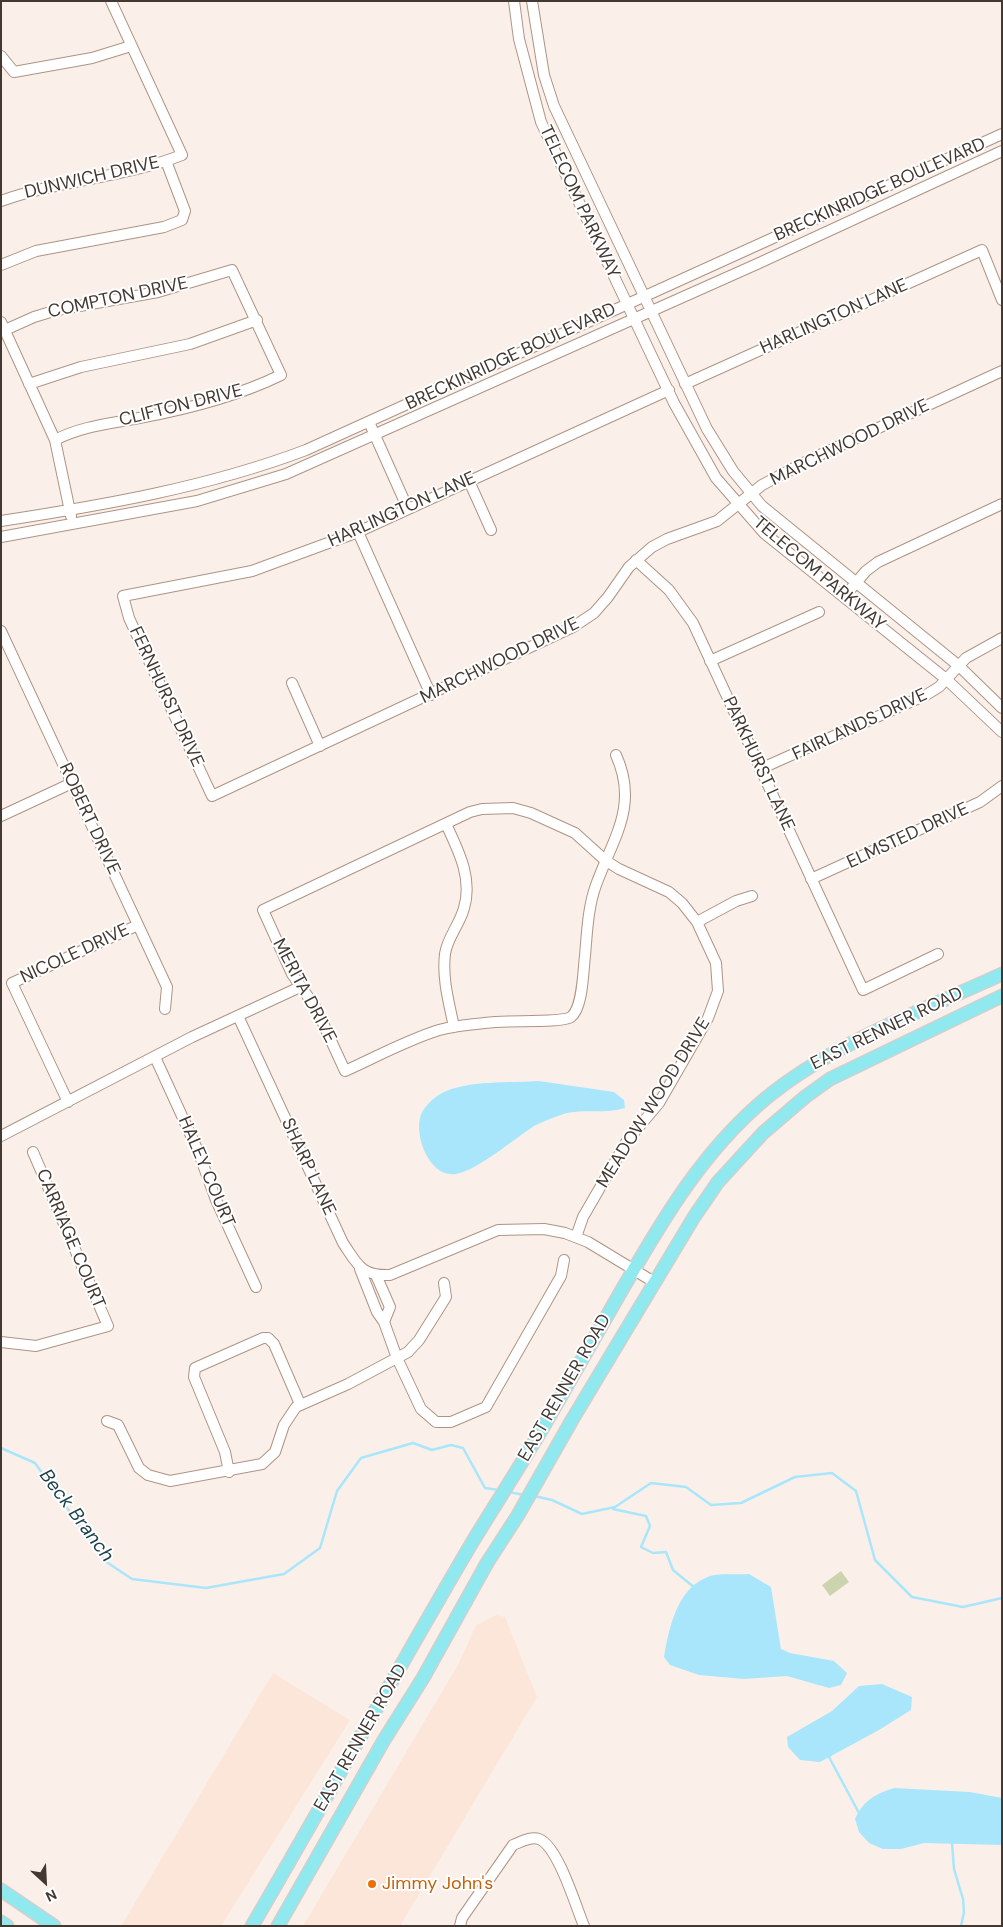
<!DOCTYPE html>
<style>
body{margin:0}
#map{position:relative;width:1003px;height:1927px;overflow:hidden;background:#fbf0e9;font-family:"DM Sans",sans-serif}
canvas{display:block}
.frame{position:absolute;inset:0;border:2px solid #433832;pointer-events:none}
.north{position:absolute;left:20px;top:1857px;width:50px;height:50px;-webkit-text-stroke:4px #fff;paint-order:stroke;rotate:155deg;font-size:14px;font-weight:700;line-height:20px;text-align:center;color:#433832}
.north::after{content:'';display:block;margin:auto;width:18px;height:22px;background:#433832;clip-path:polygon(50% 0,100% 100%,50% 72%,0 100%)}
</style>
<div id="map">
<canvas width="1003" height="1927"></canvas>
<div class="frame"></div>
<div class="north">N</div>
</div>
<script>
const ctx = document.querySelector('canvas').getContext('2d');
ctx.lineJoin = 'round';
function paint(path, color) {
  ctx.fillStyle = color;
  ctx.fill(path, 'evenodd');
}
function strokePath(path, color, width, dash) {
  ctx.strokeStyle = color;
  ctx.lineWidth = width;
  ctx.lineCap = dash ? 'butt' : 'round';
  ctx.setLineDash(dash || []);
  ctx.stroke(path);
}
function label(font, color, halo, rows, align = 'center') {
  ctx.font = font + ' "DM Sans",sans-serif';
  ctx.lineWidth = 4;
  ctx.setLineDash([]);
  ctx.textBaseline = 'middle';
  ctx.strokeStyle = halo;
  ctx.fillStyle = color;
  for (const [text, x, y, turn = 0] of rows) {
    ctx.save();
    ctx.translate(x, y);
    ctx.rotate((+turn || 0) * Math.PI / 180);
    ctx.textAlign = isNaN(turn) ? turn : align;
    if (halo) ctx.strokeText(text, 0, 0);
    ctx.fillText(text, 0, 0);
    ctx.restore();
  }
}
paint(new Path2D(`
 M496,1615L505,1617L537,1697L400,1926H303L459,1663L476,1625Z
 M273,1673L350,1720L221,1926H121Z`), '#fce6d9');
paint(new Path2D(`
 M841,1571L849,1582L830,1596L822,1585Z`), '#cbd4ae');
paint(new Path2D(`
 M539,1081L614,1092L624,1100L625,1108C603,1115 580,1107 558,1116C550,1119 541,1122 534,1126C514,1139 478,1170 456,1174C430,1178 415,1138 420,1118C422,1108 433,1098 442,1093C467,1080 510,1083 539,1081Z
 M749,1574L771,1587L781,1649L790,1653L834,1661L847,1673L841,1685L829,1688L787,1676L744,1679L699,1675L670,1665L664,1657C669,1628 677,1587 710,1576C721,1573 737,1575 749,1574Z
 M882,1684L912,1697L911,1710L879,1730L820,1762L800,1760L788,1747L787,1737L832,1711L859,1686Z
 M894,1788L970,1792L1002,1798V1845L924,1843L901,1849H883L869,1843L859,1832L855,1819C864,1800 875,1794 894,1788Z`), '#a9e6fb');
strokePath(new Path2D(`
 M1,1448L35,1463L105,1561L132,1579L206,1588L284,1574L320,1548L337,1491L361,1458L413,1443L432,1450L451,1445L463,1448L485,1488L499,1490
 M509,1492L524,1495
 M534,1496L552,1500L582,1514L615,1507L651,1483L686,1487L711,1505L741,1503L795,1477L832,1473L856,1491L875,1560L912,1597L963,1607L1002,1598
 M613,1509L646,1516L650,1526L641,1547L653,1553L666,1552L673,1570L695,1588
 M831,1754L829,1757L859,1813
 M952,1843L954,1869L963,1899L964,1912L961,1926`), '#a9e6fb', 2.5);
const minor = new Path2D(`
 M514,1L519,39L541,122L674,403L716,478L764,533L946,679L1002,732
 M532,1L544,75L554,106L707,429L733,471L762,506L959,666L1002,708
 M1,56L14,72L92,58L131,46
 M1,201C60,180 123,178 182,155L111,1
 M1,265L36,251L164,227L182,220L185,211L166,161
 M1,322L55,440L71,516
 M5,330L34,317L57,310L158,292L232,270L281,375C236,397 188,409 139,418C109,424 82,426 55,440
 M29,384L81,367L190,344L257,320
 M685,384L982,250L1002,300
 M669,390L358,532L252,571L123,596L129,618L212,796L573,627L594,613L608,597L629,567L652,547L667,539L717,521L762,485L811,459L1002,371
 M369,422L408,509
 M469,481L491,530
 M1,521C105,505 208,487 306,450L1002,134
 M358,532L431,695
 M1,537L197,501L286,474L757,264L1002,151
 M636,560L669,590L693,623L863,990L938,954
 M844,597L866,571L878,562L1002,504
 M1,631L167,987L165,1009
 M710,661L819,612
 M292,683L320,746
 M760,769L926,695L939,687L966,658L1002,638
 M1,816L72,783
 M446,824C458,850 473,878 464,908C460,924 447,938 445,954C442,978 449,1003 454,1027
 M811,879L980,802L1002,786
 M697,922L736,901L752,896
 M238,1016L343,1243C358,1265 361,1276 390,1275L498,1230L544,1229L565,1233L588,1242L654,1282
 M155,1057L198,1151L216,1200L256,1287
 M68,1102L12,983L138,925
 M1,1136L192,1037L300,987
 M576,1237L583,1217L627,1141L659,1103L708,1018L718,991L716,963L697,922L682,903L669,892L619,869L606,861L575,833L531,813L513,808L482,809L470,812L263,910L292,974L316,1008L345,1071C376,1057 407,1040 439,1030C457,1025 477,1024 495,1022C510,1020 562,1023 571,1017C583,1008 583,971 585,956C587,932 588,907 596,885C613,838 639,806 616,755
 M360,1269L377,1312L384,1322L397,1358L421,1409L436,1422H451L486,1407L561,1276L564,1260
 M376,1275L390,1307L384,1322
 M1,1342L36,1346L108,1326L33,1152
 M107,1421L118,1425L139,1468L148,1475L170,1481L262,1464L275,1452L284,1425L296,1407L348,1384L408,1352L419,1340L446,1297L444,1283
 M229,1472L225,1452L194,1377L195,1368L263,1338H268L274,1344L300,1404
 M460,1926L462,1918L513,1845C521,1842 531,1836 539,1839C558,1846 576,1907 584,1926`);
const major = new Path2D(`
 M1,1890L54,1926
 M1,1922L7,1926
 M252,1926C327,1798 398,1668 473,1541C497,1502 522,1463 545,1424C571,1379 597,1333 623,1288C663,1219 703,1151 765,1099C831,1044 924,1010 1002,974
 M278,1926L384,1740L423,1678L487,1563L518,1515L572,1420L694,1217L718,1182L763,1133L805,1097L830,1079L1002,996`);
strokePath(minor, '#ae9484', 12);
strokePath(major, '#d2cfce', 15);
strokePath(minor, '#fff', 10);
strokePath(major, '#8fe9ee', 12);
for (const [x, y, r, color] of [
 [372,1884,5,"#e8710a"]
]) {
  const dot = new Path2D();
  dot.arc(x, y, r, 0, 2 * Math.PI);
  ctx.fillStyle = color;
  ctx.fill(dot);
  strokePath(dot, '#fff', 2);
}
label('18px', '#433832', '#fff', [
 ["DUNWICH DRIVE",92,178,-13],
 ["BRECKINRIDGE BOULEVARD",880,190,-24],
 ["TELECOM PARKWAY",579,202,65],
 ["COMPTON DRIVE",118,298,-12],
 ["HARLINGTON LANE",834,317,-24],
 ["BRECKINRIDGE BOULEVARD",511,357,-25],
 ["CLIFTON DRIVE",181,406,-14],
 ["MARCHWOOD DRIVE",850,443,-26],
 ["HARLINGTON LANE",402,510,-24],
 ["TELECOM PARKWAY",819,574,40],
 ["MARCHWOOD DRIVE",500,661,-26],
 ["FERNHURST DRIVE",166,697,65],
 ["FAIRLANDS DRIVE",860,725,-25],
 ["PARKHURST LANE",758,764,65],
 ["ROBERT DRIVE",89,819,65],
 ["ELMSTED DRIVE",908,836,-25],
 ["NICOLE DRIVE",75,954,-25],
 ["MERITA DRIVE",304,991,62],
 ["EAST RENNER ROAD",887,1029,-26],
 ["MEADOW WOOD DRIVE",654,1103,-58],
 ["SHARP LANE",308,1167,65],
 ["HALEY COURT",206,1172,67],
 ["CARRIAGE COURT",70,1239,67],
 ["EAST RENNER ROAD",565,1388,-60],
 ["EAST RENNER ROAD",361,1738,-60]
]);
label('18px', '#c56008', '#fff', [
 ["Jimmy John's",382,1884]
], 'left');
label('italic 19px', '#1c414c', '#fff', [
 ["Beck Branch",76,1516,53]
]);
</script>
